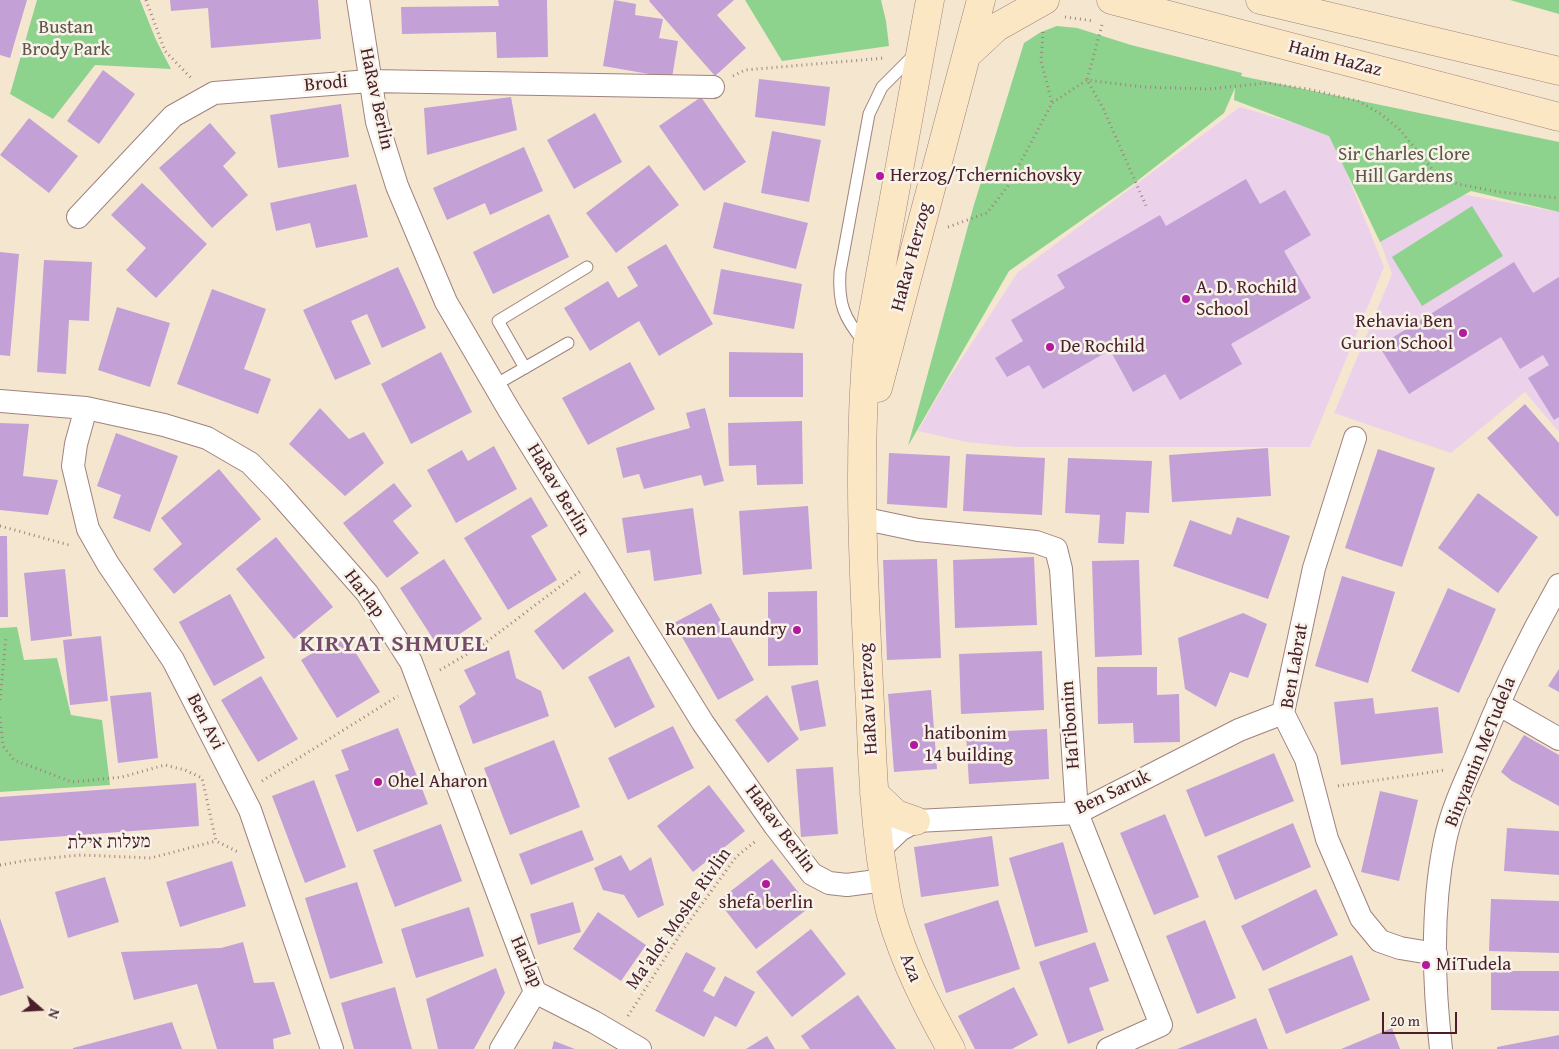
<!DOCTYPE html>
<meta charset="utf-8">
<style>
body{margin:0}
#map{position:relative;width:1559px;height:1049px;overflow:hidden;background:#f5e6d0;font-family:"Gentium Book Plus",serif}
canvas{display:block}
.north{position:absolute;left:15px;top:984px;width:50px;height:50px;-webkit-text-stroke:4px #f7f3e8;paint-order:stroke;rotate:109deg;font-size:14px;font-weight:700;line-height:20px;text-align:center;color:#4a1f2b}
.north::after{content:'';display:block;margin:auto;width:18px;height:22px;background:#4a1f2b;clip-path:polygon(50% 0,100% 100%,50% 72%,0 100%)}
.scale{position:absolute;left:1382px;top:1012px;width:75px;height:22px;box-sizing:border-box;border:2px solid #4a1f2b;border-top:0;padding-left:6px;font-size:15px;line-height:18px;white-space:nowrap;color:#4a1f2b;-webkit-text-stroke:4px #f7f3e8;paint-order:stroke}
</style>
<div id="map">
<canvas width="1559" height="1049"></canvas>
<div class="north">N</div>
<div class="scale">20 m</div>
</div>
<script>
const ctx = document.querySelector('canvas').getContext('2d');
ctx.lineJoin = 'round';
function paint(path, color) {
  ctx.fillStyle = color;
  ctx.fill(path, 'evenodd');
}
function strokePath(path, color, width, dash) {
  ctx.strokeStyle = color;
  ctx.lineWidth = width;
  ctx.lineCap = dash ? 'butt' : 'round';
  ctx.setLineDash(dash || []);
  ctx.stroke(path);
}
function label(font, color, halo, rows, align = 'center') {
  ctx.font = font + ' "Gentium Book Plus","Frank Ruhl Libre",serif';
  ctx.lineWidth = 5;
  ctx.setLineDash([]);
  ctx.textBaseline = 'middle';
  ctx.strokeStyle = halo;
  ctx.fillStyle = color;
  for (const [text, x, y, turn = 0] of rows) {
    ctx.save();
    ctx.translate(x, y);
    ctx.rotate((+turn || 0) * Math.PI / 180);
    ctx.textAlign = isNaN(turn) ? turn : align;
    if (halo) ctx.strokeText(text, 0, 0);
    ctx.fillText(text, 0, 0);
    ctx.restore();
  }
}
paint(new Path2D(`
 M1240,107L1331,134L1384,267L1310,447H1016L966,442L918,431L942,389L1018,272Z
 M1461,194L1559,212V432L1525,392L1451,453L1334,413L1392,274L1380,241Z`), '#ecd1ea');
paint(new Path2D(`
 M37,0H140L156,40L171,69L95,65L53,119L10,94Z
 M745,0H881L886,21L889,46L782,61Z
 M1510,0H1559V14Z
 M1057,26L1077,28L1131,45L1242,73L1241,76L1559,142V212L1471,191L1380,242L1329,136L1234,100L1235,88L1224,113L1132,185L1009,271L908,446L973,208L1024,43L1041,32Z
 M1472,206L1503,256L1422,306L1392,257Z
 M17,627L24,660L57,658L71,715L102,720L110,785L0,792V628Z`), '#8dd38d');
paint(new Path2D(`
 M0,0H27L10,58L0,55Z
 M170,0H318L321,39L211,48L208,8L171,11Z
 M498,0H547L548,57L497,58L496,32L402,34L401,7L499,6Z
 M614,0L636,4L635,15L663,19L659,38L678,41L672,78L603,66Z
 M650,0H734L717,15L746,48L715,76L649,1Z
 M103,70L135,94L99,144L67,121Z
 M759,79L830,87L825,126L755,117Z
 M511,97L517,130L427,155L424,108Z
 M701,97L746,162L704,191L659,126Z
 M341,104L349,157L278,168L270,115Z
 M595,113L622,162L574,189L547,140Z
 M29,118L78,156L49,193L0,155Z
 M210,123L236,153L223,166L248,195L212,228L159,168Z
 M772,131L821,140L809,202L761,193Z
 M524,147L543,191L490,215L485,203L447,220L433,188Z
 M649,165L679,205L616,253L586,213Z
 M1246,179L1260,204L1285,190L1311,235L1284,251L1311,298L1231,344L1242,364L1180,400L1165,374L1133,392L1110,350L1043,389L1029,365L1007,377L995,358L1023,341L1011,320L1065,288L1057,275L1160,215L1166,226Z
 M142,183L207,244L156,298L126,270L146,248L111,215Z
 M356,184L368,237L316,248L310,223L276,231L270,203Z
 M724,202L808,223L796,269L713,248Z
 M549,214L569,257L493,294L473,252Z
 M666,244L713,324L659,356L639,321L590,351L564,308L608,281L618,298L638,286L627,267Z
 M0,252L19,254L10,356L0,355Z
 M44,260L92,262L89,321L69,320L66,374L37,372Z
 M1514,262L1533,293L1559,277V417L1554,420L1528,378L1549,365L1543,355L1520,369L1501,337L1409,394L1379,346Z
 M398,267L426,328L382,348L367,314L351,321L371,364L335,380L303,310Z
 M721,269L802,284L794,329L713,314Z
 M212,289L266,309L244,369L271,379L258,414L177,384Z
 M117,307L170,323L150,387L98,370Z
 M441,352L472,412L411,444L381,384Z
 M729,352L803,353V397H729Z
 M630,362L655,409L588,445L562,398Z
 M1525,404L1559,443V515L1557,517L1487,438Z
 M320,408L349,439L364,432L384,463L345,496L289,444Z
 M705,408L724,481L704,486L701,475L644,489L639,474L623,478L616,448L690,428L686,413Z
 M802,421L803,484L757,485L756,465L729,466L728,423Z
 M0,423L29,424L23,476L58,480L48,515L0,510Z
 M116,433L178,456L150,532L113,518L121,495L97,486Z
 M494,446L517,489L456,523L427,470L462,450L468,461Z
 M1268,448L1271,496L1172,502L1169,455Z
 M1378,449L1435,468L1402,567L1345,548Z
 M889,453L950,456L947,508L887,504Z
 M966,454L1045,458L1042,515L963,511Z
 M1068,458L1152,461L1149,513L1126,512L1124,544L1098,543L1100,515L1065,513Z
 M219,469L261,519L174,594L153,569L182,544L161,518Z
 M394,483L412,506L393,521L419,553L387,578L343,523Z
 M1478,493L1538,537L1498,593L1438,548Z
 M531,497L548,526L531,536L557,580L508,610L464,538Z
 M808,506L812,569L743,575L739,511Z
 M693,508L702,574L654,581L650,550L627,553L622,518Z
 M1237,517L1290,536L1268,599L1173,566L1190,520L1231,535Z
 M0,536H7L8,617H0Z
 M276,537L333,607L294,639L236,569Z
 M1034,557L1037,625L955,628L953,560Z
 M444,559L482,619L439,648L400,588Z
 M937,559L941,658L887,660L883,560Z
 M1139,560L1142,655L1095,657L1092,561Z
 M65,569L72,636L31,641L24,573Z
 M1342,576L1395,592L1368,683L1315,666Z
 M1448,588L1496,609L1459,693L1411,671Z
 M817,591L818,665L768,666V592Z
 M585,592L614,631L563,670L534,631Z
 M230,594L265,658L214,686L179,622Z
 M711,603L754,680L718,700L674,623Z
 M1243,613L1267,624L1248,678L1230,672L1216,707L1185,689L1178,638Z
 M344,634L380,692L337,718L301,660Z
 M101,636L108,701L70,705L63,640Z
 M509,650L516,678L541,691L549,716L473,744L459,706L476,694L464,670Z
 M1042,651L1044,710L961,714L959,654Z
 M629,656L655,707L615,728L588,677Z
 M1097,667H1157V695L1179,694L1180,742L1134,743L1133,723L1098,724Z
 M1559,669V692L1548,686Z
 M261,676L298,739L258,762L221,700Z
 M818,680L826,726L800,731L791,686Z
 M931,690L937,769L894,772L888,694Z
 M151,692L158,758L118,763L110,696Z
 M767,695L799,739L768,763L735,720Z
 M1373,698L1375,714L1438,707L1443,753L1341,765L1334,702Z
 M673,726L694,768L628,800L608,758Z
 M398,728L428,804L357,832L335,775L349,770L341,750Z
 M1047,729L1049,779L969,784L966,733Z
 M1524,735L1559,755V806L1512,781L1501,772Z
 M554,740L580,807L510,835L484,768Z
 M1274,753L1294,801L1205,837L1186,790Z
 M833,767L838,834L801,837L796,769Z
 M314,780L346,867L305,883L272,796Z
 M196,783L199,826L0,841V797Z
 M709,785L745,831L693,872L657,826Z
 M1380,791L1418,800L1399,881L1361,872Z
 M1165,814L1199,897L1154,915L1120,833Z
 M1293,823L1311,867L1235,900L1217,856Z
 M441,824L462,881L395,907L373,850Z
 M1507,828L1559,831V875L1504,871Z
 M582,830L594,860L531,885L519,854Z
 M992,836L999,886L921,897L914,847Z
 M1063,842L1088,932L1035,947L1009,858Z
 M621,855L630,871L651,857L664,905L638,918L624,895L603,890L594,868Z
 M772,859L810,907L756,949L718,901Z
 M232,861L246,906L180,927L166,882Z
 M105,877L119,922L68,938L55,892Z
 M357,882L383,963L330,979L305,898Z
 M1316,889L1338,935L1263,971L1241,926Z
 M1491,899L1559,901V953L1489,951Z
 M998,900L1020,969L946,993L924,924Z
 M573,902L581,932L538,945L530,914Z
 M469,907L484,956L416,978L401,929Z
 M598,912L646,945L621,981L573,949Z
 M0,918L24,988L0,996Z
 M1205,920L1236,998L1197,1014L1166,936Z
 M811,929L846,974L792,1017L756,972Z
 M243,942L254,983L274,982L291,1034L273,1039L274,1049H217L197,984L134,1000L121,952L221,948Z
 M1095,942L1109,981L1089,988L1104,1030L1068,1044L1039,962Z
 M686,952L716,968L703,991L714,997L725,976L755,992L736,1027L715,1016L704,1037L655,1011Z
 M1352,955L1370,1000L1286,1034L1268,989Z
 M496,968L505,993L474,1049H438L426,999Z
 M1491,971H1559V1011L1491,1010Z
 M395,987L412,1049H354L341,1003Z
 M1014,987L1038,1035L1012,1049H975L958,1016Z
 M858,995L896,1049H810L801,1036Z
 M1256,1018L1268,1049H1177Z
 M172,1022L182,1049H73V1048Z
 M1392,1028L1400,1049H1341Z
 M1559,1035V1049H1497V1047Z
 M767,1036L775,1049H746Z
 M554,1041L575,1049H552Z`), '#c3a1d6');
const lane = new Path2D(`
 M864,342C844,318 838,304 840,272L869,114L882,87L914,55
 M525,368L498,321L587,267
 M495,385L568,343`);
const street = new Path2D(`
 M358,0L377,122L397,186L446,302L509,410L703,723L775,826L812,874L829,883L847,885L884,880
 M78,217L173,116L214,93L370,81L713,87
 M0,401L86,408L164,425L207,438L250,463L278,492L367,593L411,662L535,992L594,1022L640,1049
 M86,408L76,444L73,466L88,529L108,564L173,660L250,810L332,1049
 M1355,438L1314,568L1283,713L1306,759L1327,839L1361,918L1380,941L1400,948L1436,954
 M861,518L918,530L1036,542L1056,549L1061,569L1077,813L1161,1025L1108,1049
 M1498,704L1559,739
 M880,849L900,830L916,821L1077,813L1239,730L1283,713
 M501,1049L535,992
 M1441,1049C1433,980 1431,909 1445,841C1451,812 1463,786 1475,759C1499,699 1527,641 1559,585`);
const secondary = new Path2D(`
 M930,0L867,346C857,466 864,585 870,705C872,756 874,808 881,859C884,877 886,897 891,915C905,963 927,1006 951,1049
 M1111,0L1559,117
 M1260,0L1559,71
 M967,55L997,27L1045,0
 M878,388L981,0
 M874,793L896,814L916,821`);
strokePath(lane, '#a0827e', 13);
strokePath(street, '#a0827e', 24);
strokePath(secondary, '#a0827e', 29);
strokePath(new Path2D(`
 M146,0L165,51L192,79
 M1065,17L1094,21
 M1102,25L1087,80L1103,108L1147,208
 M1043,32L1041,61L1052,103
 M733,76L745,70L885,58
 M948,227L987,213L1008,186L1052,103L1087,80L1143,87L1208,89L1267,83L1308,89L1358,101L1381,114L1399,129L1438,176L1458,184L1499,192L1559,198
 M0,526L69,545
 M440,670L481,646L582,570
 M0,700L6,636
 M0,717L3,746L14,760L72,782L122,777L165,765L185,770L202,778L216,841L240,853
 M262,781L398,696
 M1338,786L1445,770
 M0,865L29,860L81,855L151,858L216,841
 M628,1016L681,933L736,857L757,840`), '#a0827e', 3, [1, 4]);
strokePath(lane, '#fff', 11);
strokePath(street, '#fff', 22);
strokePath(secondary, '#fbe7c3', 28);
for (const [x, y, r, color] of [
 [880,176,5,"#b5179e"],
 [1186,299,5,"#b5179e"],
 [1463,333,5,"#b5179e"],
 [1050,347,5,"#b5179e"],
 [797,630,5,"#b5179e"],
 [914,745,5,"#b5179e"],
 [378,782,5,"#b5179e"],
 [766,884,5,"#b5179e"],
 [1426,965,5,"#b5179e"]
]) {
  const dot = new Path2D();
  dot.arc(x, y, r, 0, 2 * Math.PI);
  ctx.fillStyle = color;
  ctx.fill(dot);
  strokePath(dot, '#f7f3e8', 2);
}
label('19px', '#5e5548', '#f7f3e8', [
 ["Bustan",66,28],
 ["Brody Park",66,50],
 ["Sir Charles Clore",1404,155],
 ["Hill Gardens",1404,177]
]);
label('19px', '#4a1f2b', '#f7f3e8', [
 ["Haim HaZaz",1335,59,15],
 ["Brodi",326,84,-5],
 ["HaRav Berlin",376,99,78],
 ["HaRav Herzog",912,257,-75],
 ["HaRav Berlin",558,490,59],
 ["Harlap",364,594,53],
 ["Ben Labrat",1295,666,-80],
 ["HaRav Herzog",869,699,-93],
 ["Ben Avi",205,722,63],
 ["HaTibonim",1071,725,-94],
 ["Binyamin MeTudela",1481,752,-68],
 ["Ben Saruk",1113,793,-25],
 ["HaRav Berlin",780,829,53],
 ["מעלות אילת",109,843,-1],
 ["Ma'alot Moshe Rivlin",679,919,-55],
 ["Harlap",526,962,66],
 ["Aza",910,968,68]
]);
label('19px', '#4a1f2b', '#f7f3e8', [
 ["Herzog/Tchernichovsky",890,176],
 ["A. D. Rochild",1196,288],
 ["School",1196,310],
 ["Rehavia Ben",1453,322,"right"],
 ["Gurion School",1453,344,"right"],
 ["De Rochild",1060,347],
 ["Ronen Laundry",787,630,"right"],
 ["hatibonim",924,734],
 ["14 building",924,756],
 ["Ohel Aharon",388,782],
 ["shefa berlin",766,903,"center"],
 ["MiTudela",1436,965]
], 'left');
ctx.letterSpacing = '1px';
label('bold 24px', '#744c67', '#f7f3e8', [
 ["KIRYAT SHMUEL",394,645]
]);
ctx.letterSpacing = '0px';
</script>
